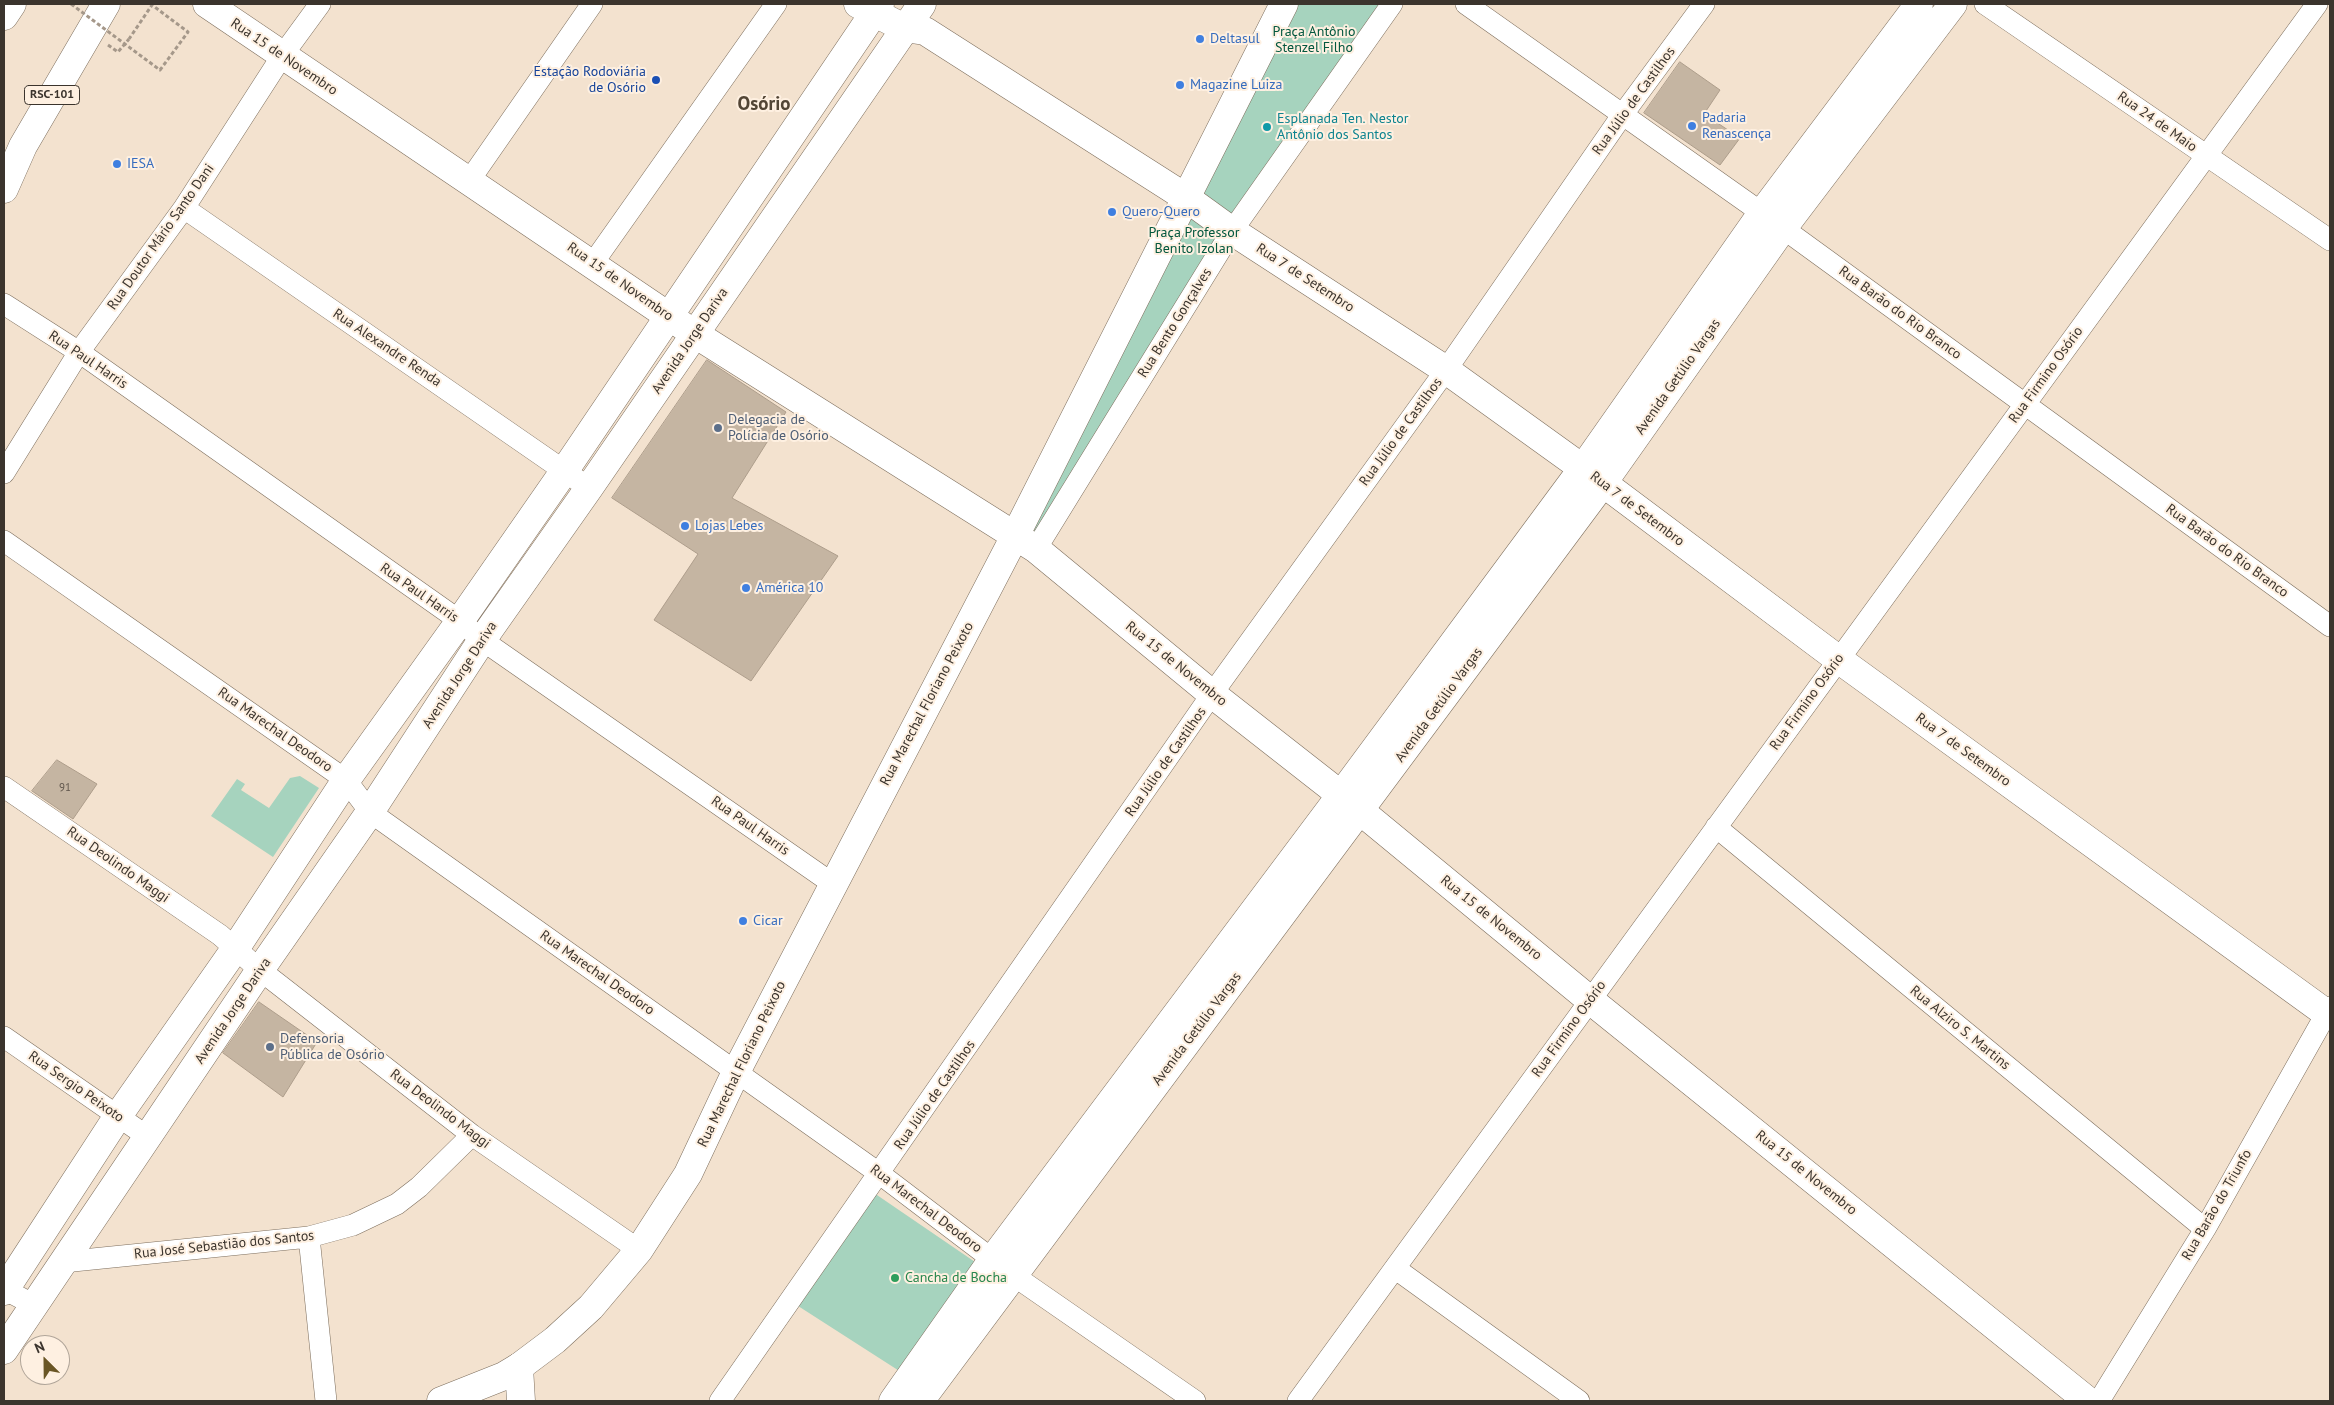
<!DOCTYPE html>
<meta charset="utf-8">
<style>
body{margin:0}
#map{position:relative;width:2334px;height:1405px;overflow:hidden;background:#f3e2cf;font-family:"PT Sans",sans-serif}
canvas{display:block}
.frame{position:absolute;inset:0;border:5px solid #3b342d;pointer-events:none}
.north{position:absolute;left:20px;top:1335px;width:50px;height:50px;box-sizing:border-box;background:#fef0e1;border:1px solid #b0a599;border-radius:50%;rotate:337deg;font-size:14px;font-weight:700;line-height:20px;text-align:center;color:#3b342d}
.north::after{content:'';display:block;margin:auto;width:18px;height:22px;background:#6a5625;clip-path:polygon(50% 0,100% 100%,50% 72%,0 100%)}
</style>
<div id="map">
<canvas width="2334" height="1405"></canvas>
<div class="frame"></div>
<div class="north">N</div>
</div>
<script>
const ctx = document.querySelector('canvas').getContext('2d');
ctx.lineJoin = 'round';
function paint(path, color) {
  ctx.fillStyle = color;
  ctx.fill(path, 'evenodd');
}
function strokePath(path, color, width, dash) {
  ctx.strokeStyle = color;
  ctx.lineWidth = width;
  ctx.lineCap = dash ? 'butt' : 'round';
  ctx.setLineDash(dash || []);
  ctx.stroke(path);
}
function label(font, color, halo, rows, align = 'center') {
  ctx.font = font + ' "PT Sans",sans-serif';
  ctx.lineWidth = 4;
  ctx.setLineDash([]);
  ctx.textBaseline = 'middle';
  ctx.strokeStyle = halo;
  ctx.fillStyle = color;
  for (const [text, x, y, turn = 0] of rows) {
    ctx.save();
    ctx.translate(x, y);
    ctx.rotate((+turn || 0) * Math.PI / 180);
    ctx.textAlign = isNaN(turn) ? turn : align;
    if (halo) ctx.strokeText(text, 0, 0);
    ctx.fillText(text, 0, 0);
    ctx.restore();
  }
}
paint(new Path2D(`
 M1292,4H1382L1233,218L1197,194Z
 M1186,206L1225,233L1036,538L1026,530Z
 M300,776L319,788L273,857L211,816L237,779L245,784L241,790L269,808L290,778Z
 M874,1193L978,1264L904,1374L795,1304Z`), '#a6d3be');
const building = new Path2D(`
 M1680,62L1720,90L1704,114L1740,138L1720,165L1644,113Z
 M707,360L786,412L732,498L838,556L751,681L654,620L698,554L612,498Z
 M57,760L97,784L73,819L32,791Z
 M259,1002L317,1042L283,1097L223,1053Z`);
paint(building, '#c5b5a2');
strokePath(building, '#ad9d8b', 1);
const minor = new Path2D(`
 M1466,4L1762,213L2330,626
 M1985,4L2330,240
 M469,181L592,4
 M184,208L589,488
 M593,263L776,4
 M4,304L79,352L460,621L482,640L833,884
 M4,473L79,352L184,208L282,56L320,4
 M4,541L346,780L370,812L880,1174L1013,1275L1195,1401
 M1036,549L1232,231L1392,4
 M4,787L220,935L260,970L472,1135L639,1250
 M1716,827L2205,1229
 M4,1037L148,1137
 M309,1237L326,1401
 M63,1262L309,1237L353,1225L397,1204L419,1187L472,1135
 M1396,1269L1579,1401
 M4,1289L34,1305
 M720,1401L1212,694L1446,370L1623,114L1704,4
 M1298,1401L2317,4
 M2099,1401L2205,1229L2330,1007`);
const tertiary = new Path2D(`
 M207,4L695,334L1036,549L1212,694L1341,795L1590,1000L2088,1401
 M858,4L904,28L925,31L1185,197L1232,231L1446,370L1603,483L1838,659L2330,1016
 M441,1401L504,1376L519,1367L555,1340L591,1307L639,1250L688,1174L736,1072L1015,536L1284,4`);
const secondary = new Path2D(`
 M4,1291L118,1116L235,949L346,780L460,621L565,470L880,4
 M4,1350L260,970L370,812L482,640L589,488L922,4
 M893,1401L993,1259L1341,795L1583,468L1762,213L1919,4
 M920,1401L1603,483L1783,228L1953,4`);
const primary = new Path2D(`
 M4,189L23,146L106,4
 M519,1367L521,1401`);
const motorway = new Path2D(`
 M4,16L12,4`);
strokePath(minor, '#7d6e5d', 22);
strokePath(tertiary, '#7d6e5d', 29);
strokePath(secondary, '#7d6e5d', 29);
strokePath(primary, '#7d6e5d', 29);
strokePath(motorway, '#7d6e5d', 29);
strokePath(new Path2D(`
 M108,45L118,52L129,39`), '#a5988a', 3, [4, 2.5]);
strokePath(minor, '#fff', 21);
strokePath(tertiary, '#fff', 28);
strokePath(secondary, '#fff', 28);
strokePath(primary, '#fff', 28);
strokePath(motorway, '#fff', 28);
strokePath(new Path2D(`
 M71,4L160,70L188,32L152,5L129,39`), '#a5988a', 3, [4, 2.5]);
for (const [x, y, r, color] of [
 [1200,39,5,"#3f7fe0"],
 [656,80,5,"#1a4fb4"],
 [1180,85,5,"#3f7fe0"],
 [1692,126,5,"#3f7fe0"],
 [1267,127,5,"#0f9aa8"],
 [117,164,5,"#3f7fe0"],
 [1112,212,5,"#3f7fe0"],
 [718,428,5,"#5c6f8a"],
 [685,526,5,"#3f7fe0"],
 [746,588,5,"#3f7fe0"],
 [743,921,5,"#3f7fe0"],
 [270,1047,5,"#5c6f8a"],
 [895,1278,5,"#2e9e5b"]
]) {
  const dot = new Path2D();
  dot.arc(x, y, r, 0, 2 * Math.PI);
  ctx.fillStyle = color;
  ctx.fill(dot);
  strokePath(dot, '#fef0e1', 2);
}
label('11px', '#5e544a', null, [
 ["91",65,788]
]);
for (const [x, y, w] of [
 [52,95,55]
]) {
  const box = new Path2D();
  box.roundRect(x - w / 2, y - 9.5, w, 19, 4);
  ctx.fillStyle = '#fef0e1';
  ctx.fill(box);
  strokePath(box, '#3b342d', 1);
}
label('bold 12px', '#3b342d', null, [
 ["RSC-101",52,95]
]);
label('14px', '#02573e', '#fef0e1', [
 ["Praça Antônio",1314,32],
 ["Stenzel Filho",1314,48],
 ["Praça Professor",1194,233],
 ["Benito Izolan",1194,249]
]);
label('14px', '#366cbe', '#fef0e1', [
 ["Deltasul",1210,39],
 ["Magazine Luiza",1190,85],
 ["Padaria",1702,118],
 ["Renascença",1702,134],
 ["IESA",127,164],
 ["Quero-Quero",1122,212],
 ["Lojas Lebes",695,526],
 ["América 10",756,588],
 ["Cicar",753,921]
], 'left');
label('14px', '#3b342d', '#fef0e1', [
 ["Rua 15 de Novembro",284,57,34],
 ["Rua Júlio de Castilhos",1634,101,-54],
 ["Rua 24 de Maio",2157,122,35],
 ["Rua Doutor Mário Santo Dani",161,237,-55],
 ["Rua 7 de Setembro",1305,278,33],
 ["Rua 15 de Novembro",620,282,35],
 ["Rua Barão do Rio Branco",1900,313,36],
 ["Rua Bento Gonçalves",1175,323,-58],
 ["Avenida Jorge Dariva",690,341,-56],
 ["Rua Alexandre Renda",387,348,34],
 ["Rua Paul Harris",88,360,34],
 ["Rua Firmino Osório",2046,375,-54],
 ["Avenida Getúlio Vargas",1678,377,-55],
 ["Rua Júlio de Castilhos",1401,432,-54],
 ["Rua 7 de Setembro",1637,509,37],
 ["Rua Barão do Rio Branco",2227,551,36],
 ["Rua Paul Harris",419,593,35],
 ["Rua 15 de Novembro",1176,664,39],
 ["Avenida Jorge Dariva",460,675,-57],
 ["Rua Firmino Osório",1807,702,-54],
 ["Rua Marechal Floriano Peixoto",927,704,-62],
 ["Avenida Getúlio Vargas",1439,705,-54],
 ["Rua Marechal Deodoro",275,730,35],
 ["Rua 7 de Setembro",1963,750,36],
 ["Rua Júlio de Castilhos",1166,762,-55],
 ["Rua Paul Harris",750,826,35],
 ["Rua Deolindo Maggi",118,865,35],
 ["Rua 15 de Novembro",1491,918,39],
 ["Rua Marechal Deodoro",597,973,35],
 ["Avenida Jorge Dariva",233,1011,-56],
 ["Rua Alziro S. Martins",1960,1028,39],
 ["Avenida Getúlio Vargas",1197,1029,-53],
 ["Rua Firmino Osório",1569,1029,-54],
 ["Rua Marechal Floriano Peixoto",742,1064,-64],
 ["Rua Sergio Peixoto",76,1087,35],
 ["Rua Júlio de Castilhos",935,1095,-55],
 ["Rua Deolindo Maggi",440,1109,37],
 ["Rua 15 de Novembro",1806,1173,39],
 ["Rua Barão do Triunfo",2217,1205,-60],
 ["Rua Marechal Deodoro",926,1209,37],
 ["Rua José Sebastião dos Santos",224,1245,-6]
]);
label('14px', '#164399', '#fef0e1', [
 ["Estação Rodoviária",646,72],
 ["de Osório",646,88]
], 'right');
label('14px', '#0d838f', '#fef0e1', [
 ["Esplanada Ten. Nestor",1277,119],
 ["Antônio dos Santos",1277,135]
], 'left');
label('14px', '#4e5e75', '#fef0e1', [
 ["Delegacia de",728,420],
 ["Polícia de Osório",728,436],
 ["Defensoria",280,1039],
 ["Pública de Osório",280,1055]
], 'left');
label('14px', '#27864d', '#fef0e1', [
 ["Cancha de Bocha",905,1278]
], 'left');
label('bold 19px', '#524535', '#fef0e1', [
 ["Osório",764,105]
]);
</script>
